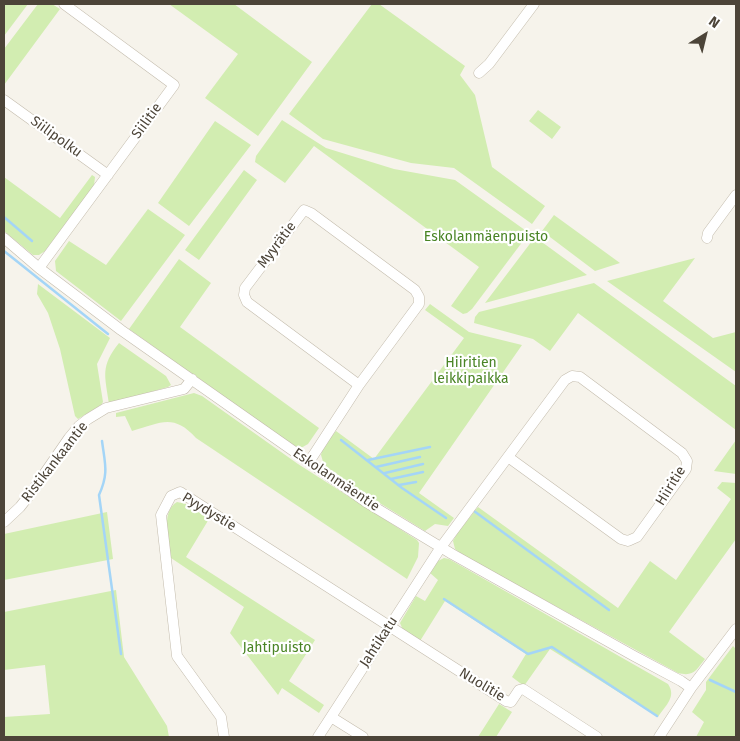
<!DOCTYPE html>
<meta charset="utf-8">
<style>
body{margin:0}
#map{position:relative;width:740px;height:741px;overflow:hidden;background:#f6f3eb;font-family:"Fira Sans",sans-serif}
canvas{display:block}
.frame{position:absolute;inset:0;border:5px solid #4c4438;pointer-events:none}
.north{position:absolute;left:680px;top:10px;width:50px;height:50px;-webkit-text-stroke:4px #fff;paint-order:stroke;rotate:36deg;font-size:14px;font-weight:700;line-height:20px;text-align:center;color:#4c4438}
.north::after{content:'';display:block;margin:auto;width:18px;height:22px;background:#4c4438;clip-path:polygon(50% 0,100% 100%,50% 72%,0 100%)}
</style>
<div id="map">
<canvas width="740" height="741"></canvas>
<div class="frame"></div>
<div class="north">N</div>
</div>
<script>
const ctx = document.querySelector('canvas').getContext('2d');
ctx.lineJoin = 'round';
function paint(path, color) {
  ctx.fillStyle = color;
  ctx.fill(path, 'evenodd');
}
function strokePath(path, color, width, dash) {
  ctx.strokeStyle = color;
  ctx.lineWidth = width;
  ctx.lineCap = dash ? 'butt' : 'round';
  ctx.setLineDash(dash || []);
  ctx.stroke(path);
}
function label(font, color, halo, rows, align = 'center') {
  ctx.font = font + ' "Fira Sans",sans-serif';
  ctx.lineWidth = 4.5;
  ctx.setLineDash([]);
  ctx.textBaseline = 'middle';
  ctx.strokeStyle = halo;
  ctx.fillStyle = color;
  for (const [text, x, y, turn = 0] of rows) {
    ctx.save();
    ctx.translate(x, y);
    ctx.rotate((+turn || 0) * Math.PI / 180);
    ctx.textAlign = isNaN(turn) ? turn : align;
    if (halo) ctx.strokeText(text, 0, 0);
    ctx.fillText(text, 0, 0);
    ctx.restore();
  }
}
paint(new Path2D(`
 M4,4H28L4,36Z
 M38,4H52L60,9L4,85V49Z
 M169,4H234L312,62L258,136L205,98L238,54Z
 M372,4H379L465,66L460,75L475,95L492,167L545,206L532,224L454,168L411,163L323,139L289,114Z
 M538,110L561,127L552,139L529,121Z
 M282,120L326,148L394,169L455,180L529,233L472,309L467,313L463,314L451,306L479,267L314,146L285,183L255,162L256,156Z
 M215,121L251,145L189,226L158,203Z
 M244,170L257,180L199,260L185,250Z
 M92,175L95,177L94,186L45,251L39,255H33L4,231V177L60,218Z
 M148,209L185,235L121,321L56,271L55,261L69,241L106,265Z
 M554,215L620,263L595,271L542,231Z
 M535,237L587,275L485,303Z
 M695,258L663,301L713,338L736,332V372L607,281Z
 M179,259L211,283L180,327L319,428L308,444L301,448L291,445L129,329Z
 M594,283L736,386V430L578,313L550,351L533,339L474,323L475,317L479,312Z
 M38,284L110,338L97,364L103,402L101,405L78,419L75,416L60,349L48,313L37,294Z
 M430,304L469,332L522,345L419,493L454,518L448,526L435,524L425,531L365,494L324,465L321,455L323,447L336,431L374,459L464,338L425,310Z
 M119,343L166,376L171,385L168,387L109,404C105,375 100,367 119,343Z
 M194,393L202,396L298,464L417,540L419,543L418,557L407,579L196,438C173,413 161,423 132,431L125,416L116,417V413Z
 M736,440V474L714,471Z
 M722,482L736,483V539L669,632L705,659C696,670 694,677 678,673L464,556L455,549L453,541L458,532L478,507L618,608L650,561L676,580L731,499L717,488Z
 M177,502L186,504L209,519L186,557L315,640L289,681L324,705L319,713L282,688L278,695L230,633L244,607L171,558C169,542 160,512 177,502Z
 M107,512L113,559L4,580V534Z
 M444,558L449,559L668,684C677,697 665,706 658,717L550,649L524,686L512,677L526,654L445,601L420,641L403,630L400,623L416,596L425,601L438,580L430,573L438,561Z
 M116,590L124,657L167,726L169,737H4V717L50,714L45,665L4,670V612Z
 M733,646L736,649V737H696L704,722L692,712L706,690V682Z
 M499,704L512,712L496,737H478Z`), '#d2edb1');
strokePath(new Path2D(`
 M4,217L32,241
 M4,251L108,334
 M341,440L402,488L446,518
 M102,441C105,464 109,473 99,495L121,654
 M368,460L430,447
 M376,467L420,457
 M385,473L423,464
 M391,479L423,472
 M399,485L416,482
 M474,511L609,610
 M444,599L528,654L552,647L657,716
 M710,680L736,692`), '#a4d5f7', 2.5);
const street = new Path2D(`
 M479,73L489,64L534,4
 M4,100L108,175
 M4,238L39,268L121,330L366,502L452,554L634,656L681,681L691,688
 M707,238L708,233L736,195
 M39,268L174,85L64,4
 M309,462L359,385L419,304V297L415,290L311,213L304,210L245,288L244,295L247,302L359,385
 M4,522L20,507L31,493L69,438L79,426L88,419L106,408L184,389L192,379
 M331,717L363,737
 M224,737L221,717L177,656L161,515L171,496L180,492L506,701L511,702L519,690L523,689L597,737
 M318,737L441,547L565,380L572,376L580,377L682,453L687,461L686,469L637,537L628,541L621,539L508,457
 M659,737L691,688L736,629`);
strokePath(street, '#c3bbac', 11);
strokePath(street, '#fff', 10);
label('14px', '#4c4438', '#fff', [
 ["Siilitie",147,121,-54],
 ["Siilipolku",56,137,36],
 ["Myyrätie",277,245,-53],
 ["Ristikankaantie",55,462,-52],
 ["Eskolanmäentie",336,480,34],
 ["Hiiritie",671,486,-58],
 ["Pyydystie",209,512,31],
 ["Jahtikatu",379,642,-57],
 ["Nuolitie",482,685,31]
]);
label('14px', '#498424', '#fff', [
 ["Eskolanmäenpuisto",486,237],
 ["Hiiritien",471,363],
 ["leikkipaikka",471,379],
 ["Jahtipuisto",277,648]
]);
</script>
